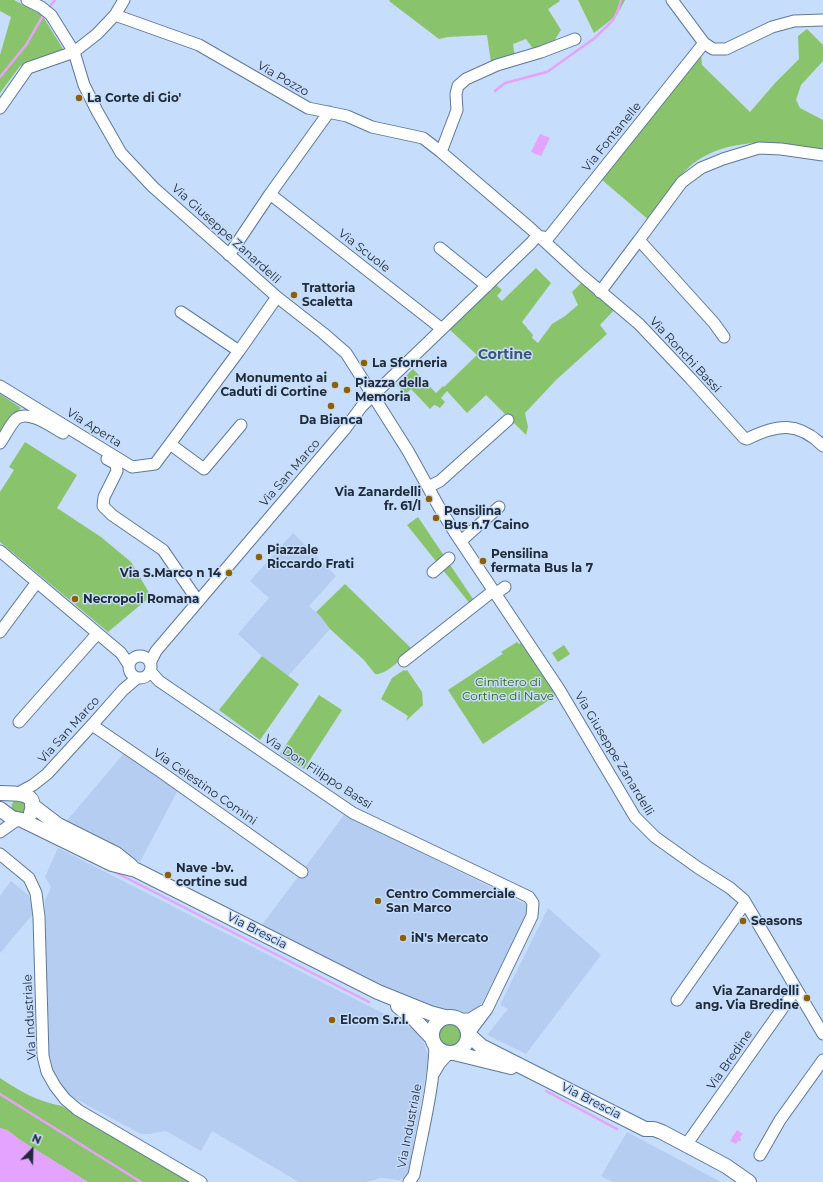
<!DOCTYPE html>
<style>
body{margin:0}
#map{position:relative;width:823px;height:1182px;overflow:hidden;background:#c6ddfc;font-family:Montserrat,sans-serif}
canvas{display:block}
.north{position:absolute;left:12px;top:1130px;width:40px;height:40px;-webkit-text-stroke:3px #c6ddfc;paint-order:stroke;rotate:23deg;font-size:11px;font-weight:700;line-height:16px;text-align:center;color:#202b39}
.north::after{content:'';display:block;margin:auto;width:14px;height:18px;background:#202b39;clip-path:polygon(50% 0,100% 100%,50% 72%,0 100%)}
</style>
<div id="map">
<canvas width="823" height="1182"></canvas>
<div class="north">N</div>
</div>
<script>
const ctx = document.querySelector('canvas').getContext('2d');
ctx.lineJoin = 'round';
function paint(path, color) {
  ctx.fillStyle = color;
  ctx.fill(path, 'evenodd');
}
function strokePath(path, color, width, dash) {
  ctx.strokeStyle = color;
  ctx.lineWidth = width;
  ctx.lineCap = dash ? 'butt' : 'round';
  ctx.setLineDash(dash || []);
  ctx.stroke(path);
}
function label(font, color, halo, rows, align = 'center') {
  ctx.font = font + ' Montserrat,sans-serif';
  ctx.lineWidth = 3;
  ctx.setLineDash([]);
  ctx.textBaseline = 'middle';
  ctx.strokeStyle = halo;
  ctx.fillStyle = color;
  for (const [text, x, y, turn = 0] of rows) {
    ctx.save();
    ctx.translate(x, y);
    ctx.rotate((+turn || 0) * Math.PI / 180);
    ctx.textAlign = isNaN(turn) ? turn : align;
    if (halo) ctx.strokeText(text, 0, 0);
    ctx.fillText(text, 0, 0);
    ctx.restore();
  }
}
paint(new Path2D(`
 M293,533L336,576L309,606L321,617L330,629L288,676L262,656L238,634L269,598L250,581Z
 M126,751L179,788L140,862L64,824Z
 M344,815L525,904L529,909L482,1003L476,1009L468,1012L451,1011L436,1012L262,925Z
 M58,848L416,1030L423,1041L428,1055V1062L408,1174L406,1177L400,1180L381,1178L367,1182H299L212,1131L201,1151L166,1131L149,1134H141L72,1097L66,1091L57,1077L53,1070L49,1053L45,901L51,887L45,877Z
 M11,881L29,896L33,914L0,953V972V896Z
 M548,908L601,955L526,1054L487,1035L508,1009L500,1005Z
 M627,1132L721,1182H613L601,1176Z`), '#b4cdf0');
paint(new Path2D(`
 M0,0H14L42,15L66,54L29,66H20L0,93V55L11,17L0,11Z
 M390,0H559L560,1L548,9L561,30L549,49L536,53L526,39L513,44L515,57L492,69L487,35L448,37L439,39L389,1Z
 M578,0H625L617,15L594,33Z
 M807,29L823,45V61L801,85L796,100L800,108L823,120V152C804,149 785,144 766,143C739,142 709,149 689,167C673,182 661,203 650,221L601,179L701,53L702,65L750,112L776,82L799,59L798,36Z
 M536,268L551,283L522,322L533,335L532,338L538,343L552,324L565,316L578,305L572,292L581,283L598,292L617,307L600,325L607,334L556,380L525,413L528,427L526,435L486,395L467,413L447,391L441,398L445,402L440,408L437,406L434,405L430,409L411,389L406,394L397,385L413,369L436,393L443,386L444,387L477,355L449,329L495,284L502,290L497,296L502,301Z
 M0,394L21,408L8,420L0,433Z
 M25,442L77,475L57,508L101,537L131,562L151,596L108,632L0,542V492L14,470L9,467Z
 M418,517L475,602L471,605L407,525Z
 M345,584L412,649C405,656 385,676 375,674L364,660L330,629L321,617L316,612Z
 M523,641L558,694L483,744L448,690L501,655L503,654L501,652L517,642L519,644Z
 M564,645L570,654L558,662L552,653Z
 M262,656L299,684L260,740L219,710Z
 M404,670L405,671L407,670L422,692L423,705L406,721L408,716L381,699L392,678Z
 M319,695L342,710L304,769L280,754Z
 M18,799L26,804L25,812L21,814L12,810C11,805 12,801 18,799Z
 M438 1035a12 12 0 1 1 24 0a12 12 0 1 1-24 0Z
 M0,1078C21,1092 37,1101 62,1106L190,1182H88L20,1140L7,1130L0,1128Z`), '#89c36b');
paint(new Path2D(`
 M540,134L550,138L541,156L531,152Z
 M0,1128L7,1130L20,1140L88,1182H0Z
 M737,1130L743,1134L740,1137L741,1141H738L736,1144L730,1141Z`), '#e4a3fe');
strokePath(new Path2D(`
 M48,9L55,0
 M0,77L26,45L44,14
 M495,91L505,83L547,72L595,38L613,20L618,10L621,0
 M111,870L369,1002
 M546,1091L617,1129
 M0,1094L141,1182`), '#e4a3fe', 2.5);
const minor = new Path2D(`
 M27,0L41,7L51,15L74,52L84,85L97,111L121,153L153,187L277,297L323,333L346,353L408,451L439,507L457,536L559,689L635,817L655,837L697,867L730,888L744,900L823,1034
 M672,0L704,43
 M115,15L199,45L308,108L347,116L372,127L423,138L441,152L530,228L580,274L639,324L690,378L744,438L747,439C777,424 798,421 823,446
 M0,108L28,68L74,52L97,34L115,15L124,0
 M441,152L457,110L456,94L458,86L466,79L497,65L541,52L575,39
 M270,194L442,329
 M537,236L548,238L704,43L713,49H726L772,27L794,21L823,20
 M639,240L682,182L701,168L723,159L759,148L781,149L823,155
 M440,248L487,286
 M229,255L270,194L329,112
 M600,292L639,240L714,323L724,337
 M181,312L239,351
 M0,386L132,467L155,464L239,351L277,297
 M0,443C5,436 10,425 16,419C28,409 52,427 63,433
 M170,444L204,469L241,425
 M107,459L116,464L117,471L104,497L103,506L112,515L163,550L198,601
 M428,487L440,481L508,420
 M461,541L499,507
 M0,551L121,653L129,665
 M433,572L449,558
 M495,594L505,587
 M0,632L37,582
 M129 667a11 11 0 1 1 22 0a11 11 0 1 1-22 0Z
 M404,661L493,591
 M150,663L156,651L345,429L362,406L531,243L537,236
 M150,671L159,681L353,813L529,897L533,903L532,916L487,1009L469,1033
 M19,722L97,634
 M92,725L161,772L302,872
 M18,793L33,785L47,774L92,725L123,690L137,678
 M0,832L17,820
 M0,854L29,878L36,893L39,917L43,1056L47,1072L55,1086L65,1099L78,1110L201,1182
 M677,1000L745,903
 M459,1019H470L483,1011
 M434,1073L440,1063L449,1053
 M686,1145L796,989
 M760,1155L780,1120L823,1060
 M409,1182L414,1175L415,1170C423,1129 434,1087 435,1045`);
const major = new Path2D(`
 M0,793C13,794 39,790 31,813
 M32,805L58,825L116,854L131,866
 M0,809L12,818L22,820L112,864L136,870L378,992L430,1013L445,1017
 M398,1006L414,1019L432,1038
 M432 1035a18 18 0 1 1 36 0a18 18 0 1 1-36 0Z
 M469,1035L481,1046L645,1129H654L662,1132L726,1166L749,1182
 M454,1053L511,1067`);
strokePath(minor, '#5e789b', 13);
strokePath(major, '#5e789b', 16);
strokePath(minor, '#fff', 11);
strokePath(major, '#fff', 14);
for (const [x, y, r, color] of [
 [79,98,4,"#8d6007"],
 [294,295,4,"#8d6007"],
 [364,363,4,"#8d6007"],
 [335,385,4,"#8d6007"],
 [347,390,4,"#8d6007"],
 [331,406,4,"#8d6007"],
 [429,499,4,"#8d6007"],
 [436,518,4,"#8d6007"],
 [259,557,4,"#8d6007"],
 [483,561,4,"#8d6007"],
 [229,573,4,"#8d6007"],
 [75,599,4,"#8d6007"],
 [168,875,4,"#8d6007"],
 [378,901,4,"#8d6007"],
 [743,921,4,"#8d6007"],
 [403,938,4,"#8d6007"],
 [807,998,4,"#8d6007"],
 [332,1020,4,"#8d6007"]
]) {
  const dot = new Path2D();
  dot.arc(x, y, r, 0, 2 * Math.PI);
  ctx.fillStyle = color;
  ctx.fill(dot);
  strokePath(dot, '#c6ddfc', 1.5);
}
label('12px', '#202b39', '#c6ddfc', [
 ["Via Pozzo",283,79,30],
 ["Via Fontanelle",612,137,-51],
 ["Via Giuseppe Zanardelli",226,234,42],
 ["Via Scuole",364,251,38],
 ["Via Ronchi Bassi",685,355,47],
 ["Via Aperta",94,428,32],
 ["Via San Marco",290,473,-49],
 ["Via San Marco",69,730,-48],
 ["Via Giuseppe Zanardelli",614,754,59],
 ["Via Don Filippo Bassi",318,772,33],
 ["Via Celestino Comini",205,787,35],
 ["Via Brescia",257,931,27],
 ["Via Industriale",30,1017,-93],
 ["Via Bredine",730,1060,-55],
 ["Via Brescia",591,1101,27],
 ["Via Industriale",410,1126,-79]
]);
label('bold 12px', '#202b39', '#c6ddfc', [
 ["La Corte di Gio'",87,98],
 ["Trattoria",302,288],
 ["Scaletta",302,302],
 ["La Sforneria",372,363],
 ["Monumento ai",327,378,"right"],
 ["Caduti di Cortine",327,392,"right"],
 ["Piazza della",355,383],
 ["Memoria",355,397],
 ["Da Bianca",331,420,"center"],
 ["Via Zanardelli",421,492,"right"],
 ["fr. 61/l",421,506,"right"],
 ["Pensilina",444,511],
 ["Bus n.7 Caino",444,525],
 ["Piazzale",267,550],
 ["Riccardo Frati",267,564],
 ["Pensilina",491,554],
 ["fermata Bus la 7",491,568],
 ["Via S.Marco n 14",221,573,"right"],
 ["Necropoli Romana",83,599],
 ["Nave -bv.",176,868],
 ["cortine sud",176,882],
 ["Centro Commerciale",386,894],
 ["San Marco",386,908],
 ["Seasons",751,921],
 ["iN's Mercato",411,938],
 ["Via Zanardelli",799,991,"right"],
 ["ang. Via Bredine",799,1005,"right"],
 ["Elcom S.r.l.",340,1020]
], 'left');
label('12px', '#365e1e', '#c6ddfc', [
 ["Cimitero di",508,682],
 ["Cortine di Nave",508,696]
]);
label('bold 14px', '#3c5475', '#c6ddfc', [
 ["Cortine",505,355]
]);
</script>
